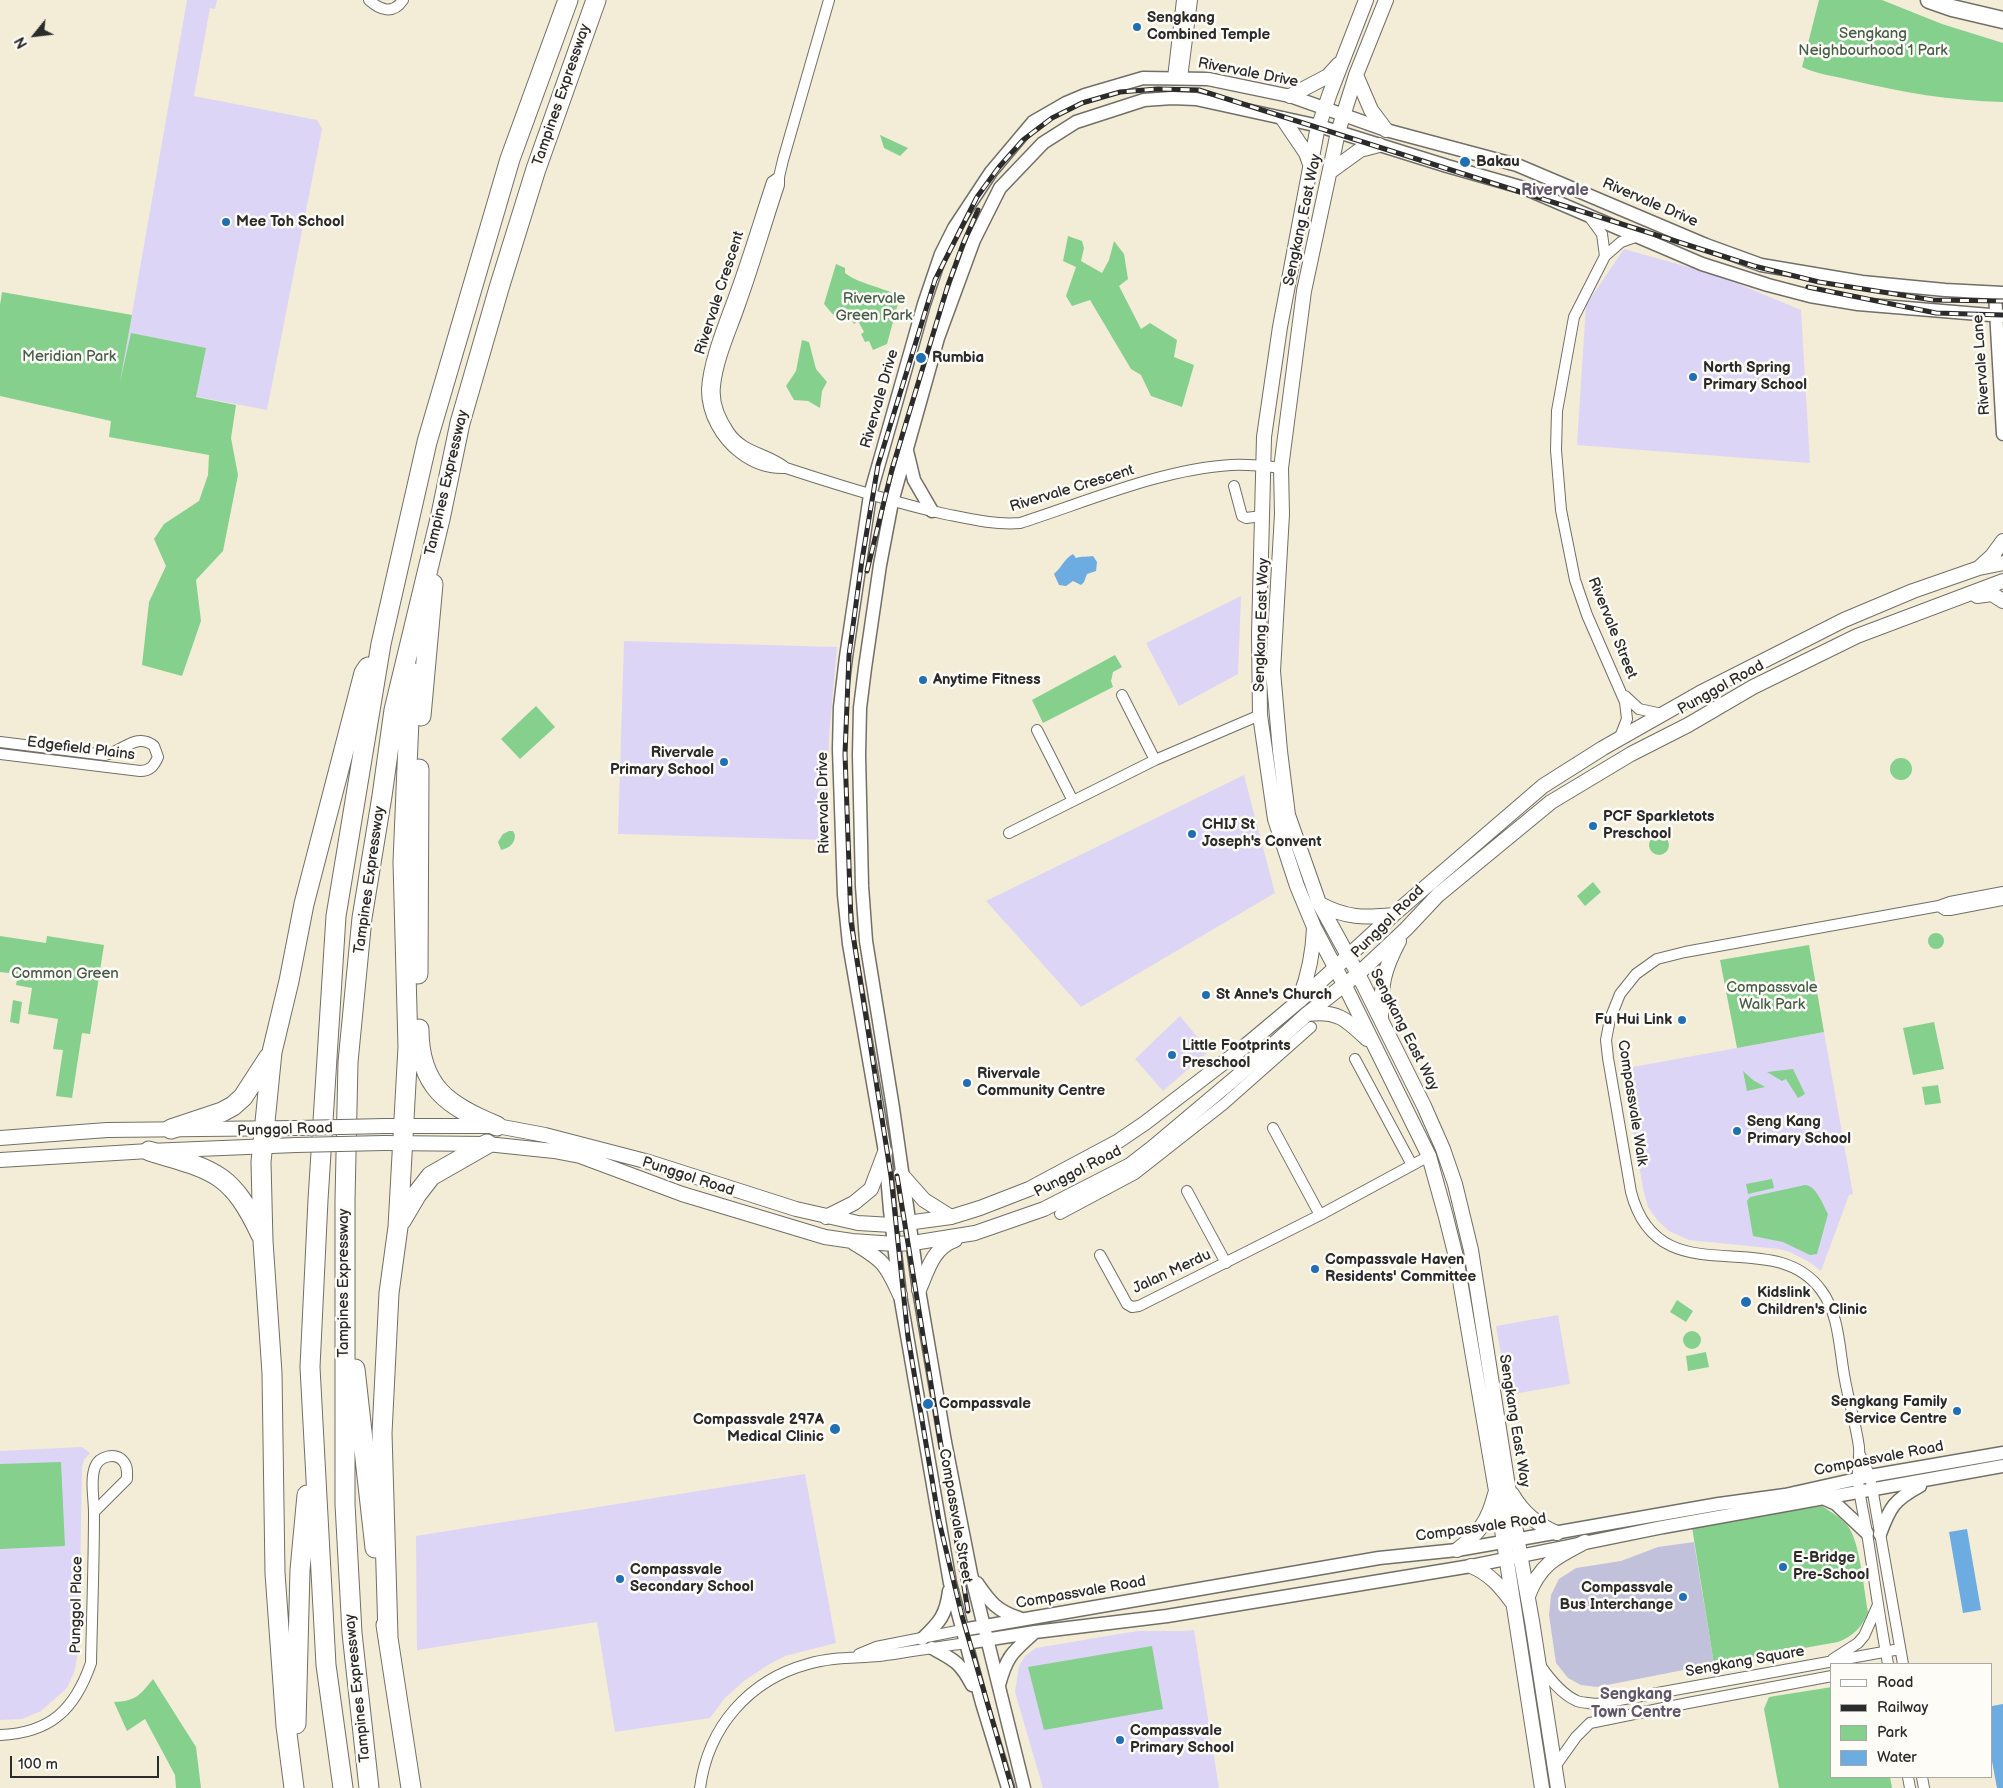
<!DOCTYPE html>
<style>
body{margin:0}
#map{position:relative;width:2003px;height:1788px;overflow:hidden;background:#f3edd7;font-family:"Balsamiq Sans",sans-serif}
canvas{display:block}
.legend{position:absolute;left:1830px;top:1663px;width:162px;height:115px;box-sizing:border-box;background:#fdfcf7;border:1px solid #a9a8a5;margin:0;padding:6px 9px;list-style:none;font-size:15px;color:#2b2b2b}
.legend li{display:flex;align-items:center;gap:10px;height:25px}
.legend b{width:25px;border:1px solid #a9a8a5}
.north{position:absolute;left:10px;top:10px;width:50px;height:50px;-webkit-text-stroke:4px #fdfcf7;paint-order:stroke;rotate:241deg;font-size:14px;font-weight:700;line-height:20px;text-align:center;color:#2b2b2b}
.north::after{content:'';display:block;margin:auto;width:18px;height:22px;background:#2b2b2b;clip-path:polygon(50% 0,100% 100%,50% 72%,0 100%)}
.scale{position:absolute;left:10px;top:1756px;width:149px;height:22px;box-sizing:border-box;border:2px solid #2b2b2b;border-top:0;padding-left:6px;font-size:15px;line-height:18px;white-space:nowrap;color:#2b2b2b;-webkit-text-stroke:4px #fdfcf7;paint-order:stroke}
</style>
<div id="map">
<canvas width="2003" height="1788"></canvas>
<ul class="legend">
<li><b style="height:6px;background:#fff"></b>Road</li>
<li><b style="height:6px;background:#2b2b2b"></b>Railway</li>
<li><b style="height:14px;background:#85d08d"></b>Park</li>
<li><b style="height:14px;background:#6dace0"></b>Water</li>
</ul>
<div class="north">N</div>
<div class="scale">100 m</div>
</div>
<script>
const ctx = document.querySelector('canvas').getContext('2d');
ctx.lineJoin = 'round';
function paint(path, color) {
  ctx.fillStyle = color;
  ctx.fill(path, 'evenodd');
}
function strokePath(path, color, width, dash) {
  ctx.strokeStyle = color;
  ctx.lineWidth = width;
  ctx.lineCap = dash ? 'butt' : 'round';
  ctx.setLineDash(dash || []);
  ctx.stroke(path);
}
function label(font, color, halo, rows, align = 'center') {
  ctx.font = font + ' "Balsamiq Sans",sans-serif';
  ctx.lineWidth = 5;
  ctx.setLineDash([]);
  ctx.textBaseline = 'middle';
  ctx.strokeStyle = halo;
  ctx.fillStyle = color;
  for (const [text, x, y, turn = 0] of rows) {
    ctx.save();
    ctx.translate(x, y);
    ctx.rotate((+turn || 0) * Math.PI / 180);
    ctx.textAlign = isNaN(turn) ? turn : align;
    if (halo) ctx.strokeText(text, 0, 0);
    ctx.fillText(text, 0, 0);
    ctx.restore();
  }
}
paint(new Path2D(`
 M187,0H217L215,9L210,8L194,96L317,120L322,129L267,410L120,382Z
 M1624,249L1717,275L1801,310L1810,463L1577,445L1586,305Z
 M1241,596L1238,674L1179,706L1146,643Z
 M624,641L837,647L829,737L827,840L618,834Z
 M1244,775L1275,893L1081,1007L986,901Z
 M1180,1016L1209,1051L1163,1091L1135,1059Z
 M1824,1032L1853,1194L1849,1195L1821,1271L1811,1263L1790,1252L1779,1249L1689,1240L1669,1231L1658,1221L1648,1207L1644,1193L1622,1069Z
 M1558,1315L1570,1384L1508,1395L1496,1326Z
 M82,1447L90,1453L84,1460L82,1467L79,1645L75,1670L67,1688L41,1711L22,1719L0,1720V1451Z
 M805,1474L836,1643L785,1656L768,1665L744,1681L725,1698L710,1718L615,1732L597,1622L417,1650L416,1536Z
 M1194,1630L1219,1788H1043L1015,1692L1019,1666L1025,1656L1036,1648L1137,1631H1182Z`), '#ddd5f6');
paint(new Path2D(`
 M1694,1542L1714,1664L1597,1687L1581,1685L1568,1678L1556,1663L1549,1615L1551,1595L1559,1579L1576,1568L1621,1561L1658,1547Z`), '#c2c1dc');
paint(new Path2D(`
 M1819,0H1882L1942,24L2003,43V102C1952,101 1900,92 1850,80C1834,76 1817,74 1802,67Z
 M880,135L908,148L900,156L884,148Z
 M1068,236L1082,241L1084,248L1081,261L1102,273L1109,260L1114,241L1124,254L1128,279L1119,286L1141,329L1150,323L1177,340L1174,357L1194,365L1182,407L1151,396L1141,375L1131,369L1090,300L1072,306L1066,296L1076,267L1063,261Z
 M836,264L845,268V273C857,283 884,288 900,296L887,344L873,350L869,341L865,342L861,334L864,332L858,321L854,324L851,319L836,318L824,304Z
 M2,292L132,315L120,382L131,333L206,348L196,397L236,405L231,438L238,475L223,551L196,580L201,621L182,676L142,665L149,602L166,566L154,539L164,524L199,501L208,475L209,455L109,437L111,421L0,396V305Z
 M802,340L809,342L816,369L827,382L822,391L820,408L808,401L794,400L786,386L796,371Z
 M1115,655L1122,667L1113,672L1111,681L1113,687L1043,723L1032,700Z
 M536,706L555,727L520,759L501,739Z
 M1890 769a11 11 0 1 1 22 0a11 11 0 1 1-22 0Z
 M509,831H513L515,835C515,843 510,848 501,850L498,842L503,834Z
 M1649 845a10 10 0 1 1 20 0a10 10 0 1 1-20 0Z
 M1593,882L1601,892L1585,906L1577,896Z
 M1928 941a8 8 0 1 1 16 0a8 8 0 1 1-16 0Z
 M0,936L46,943L47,936L104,945L90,1034L82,1033L72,1098L56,1096L63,1050L53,1049L58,1019L28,1014L32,988L16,985L18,974L0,972Z
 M1809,945L1824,1032L1737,1048L1720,960Z
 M13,1000L22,1002L19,1024L10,1022Z
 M1934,1022L1944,1069L1913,1075L1903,1028Z
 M1793,1069L1805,1094L1798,1098L1786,1079L1782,1081L1767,1072Z
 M1743,1071L1753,1080L1765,1087L1747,1091Z
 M1938,1085L1941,1103L1925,1105L1922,1087Z
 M1772,1179L1774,1188L1748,1194L1746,1184Z
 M1805,1185C1816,1185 1823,1205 1828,1214L1817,1254L1810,1255L1783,1242L1753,1236L1747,1201L1750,1197Z
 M1677,1300L1693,1311L1686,1322L1670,1312Z
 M1683 1340a9 9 0 1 1 18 0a9 9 0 1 1-18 0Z
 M1706,1352L1709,1367L1688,1371L1686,1356Z
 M61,1462L65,1546L0,1549V1464Z
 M1822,1506C1831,1512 1840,1517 1847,1525C1860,1540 1864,1591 1868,1612C1862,1628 1853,1636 1838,1642L1714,1664L1692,1527Z
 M1152,1646L1163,1709L1044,1730L1028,1667Z
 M153,1679L196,1747L201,1788H176L175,1775L145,1719L127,1731L114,1702C136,1701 140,1695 153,1679Z
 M1832,1687V1777H1890L1892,1788H1779L1764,1709L1769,1697Z`), '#85d08d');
paint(new Path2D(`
 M1073,554L1076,558C1081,556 1088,557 1093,556L1097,562L1096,571L1087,574L1084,582L1081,585L1073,581L1066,586L1059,585L1054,574C1062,567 1064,559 1073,554Z
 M1967,1529L1981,1610L1963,1613L1949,1532Z
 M2003,1704V1788H1997L1992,1761V1706Z`), '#6dace0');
const minor = new Path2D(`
 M369,0C380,10 393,15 403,0
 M829,0L783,160L779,177V185C766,224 755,263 741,302C732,329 718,357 715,386C713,402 720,419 729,432C743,453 768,453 786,468C838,485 891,502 945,514C970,519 995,525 1020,523C1086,502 1162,469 1231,465C1248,464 1265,466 1281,468
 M1173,78L1182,0
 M1182,78L1192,0
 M779,177L772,182C760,218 749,255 736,291C726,319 708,361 707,390C707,414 721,439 740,453C753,463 769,469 786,468
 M1588,215L1602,234L1605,256
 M1234,486L1242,516L1246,518L1262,516
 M1122,695L1155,760
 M1625,696L1639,709L1662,714
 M1037,730L1073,801
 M1620,737L1627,719L1625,702L1587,615L1575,580L1561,510L1556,450L1557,411L1574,317L1605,256L1621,242L1638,236
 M0,742L105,755C123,751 137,732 154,746L158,757C154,766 150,771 140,771L0,754
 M1009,833L1155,760L1260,715
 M1939,906L1945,910H1950L2003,900
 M1355,1059L1412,1165
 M1273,1128L1320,1215
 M1187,1191L1226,1263
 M1060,1214L1135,1174L1224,1104L1311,1027
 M1100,1255L1127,1304L1132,1307L1139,1306L1320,1215L1429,1156
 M1860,1455L1870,1476L1903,1664
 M859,1654L876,1647L962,1630
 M1833,1659L1858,1643L1864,1636L1877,1607
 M1888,1664C1880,1621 1874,1577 1867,1533C1864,1516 1860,1499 1858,1481C1857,1470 1860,1458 1859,1447C1856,1425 1849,1402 1845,1380C1839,1350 1840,1315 1821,1290C1771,1222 1659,1299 1631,1192L1608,1058L1606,1040L1610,1019L1620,994L1636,974L1657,959L1685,952L1939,906L1950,902L2003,892
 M1540,1665C1549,1678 1561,1694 1577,1701C1582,1703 1591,1703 1597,1704L1900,1649
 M0,1735C51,1733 75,1709 91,1663C92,1613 94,1562 94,1513C94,1498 90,1480 95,1467C99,1456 116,1452 123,1461C128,1466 127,1473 127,1479L94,1512
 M1554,1768L1576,1737L1590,1723L1688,1703L1832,1676
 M1908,1777L1910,1788
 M1922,1777L1924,1788
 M700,1788C708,1727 749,1680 808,1664C831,1657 855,1658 879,1656C908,1652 937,1647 966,1643`);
const tertiary = new Path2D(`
 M1995,293L2003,434
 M907,451L914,480L932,511
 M1825,1499L1836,1504L1867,1533
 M1880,1534C1890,1507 1894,1500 1920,1486
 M977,1583C990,1602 997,1611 1019,1618
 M962,1630L1379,1558L1457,1550L1719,1504L1785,1495L1870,1476L2003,1453
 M922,1639C940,1622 946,1615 949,1591
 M966,1643L1035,1632L1167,1616L1471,1566L1663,1527L2003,1466
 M932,1648C954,1660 960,1662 972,1685
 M999,1685C1007,1655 1013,1652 1035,1632
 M1008,1788L982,1703L950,1583L900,1295L890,1210L885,1152L849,944L844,895L839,749L840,707L846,657L870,495L924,304L941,254L954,228L991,172L1033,122L1066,103L1085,95L1143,78L1208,79L1290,96L1386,130L1517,165L1706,245L1761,265L1862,282L1945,290L2003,293
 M1024,1788L971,1574L945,1442L919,1290L893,1108L866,941L862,886L859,755L860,708L865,668L880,565L892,502L938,338L974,240L1000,188L1043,143L1076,122L1144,100L1172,98L1196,99L1319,126L1447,166L1524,188L1702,264L1768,285L1810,296L1858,304L2003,316`);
const secondary = new Path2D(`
 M1366,0L1330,93L1317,131L1280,327L1264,437L1259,635L1260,715L1275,819L1297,886L1314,927L1347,990L1429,1156L1446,1217L1456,1257L1496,1491L1542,1788
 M1386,0L1356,75L1338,132L1304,291L1281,468L1282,514L1273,671L1280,751L1288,815L1319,903L1358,974L1424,1106L1443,1149L1455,1184L1471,1250L1508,1486L1532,1621L1558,1788
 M1356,75L1371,110L1386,130
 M1290,96L1328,76L1339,64
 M1283,119L1306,153L1311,167
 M1331,171L1360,150L1379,145
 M1980,567L1992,556L2003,541
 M1977,596L1992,594L2003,601
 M1320,904C1346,918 1364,918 1393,915
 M1300,997C1309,974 1313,953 1314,928
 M1307,1014C1337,1010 1346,1019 1367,1039
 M1381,1018C1381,985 1383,971 1399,941
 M385,1126H497L545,1135L649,1162L796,1209L858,1223L892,1225L951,1217L980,1208L1029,1189L1117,1142L1145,1123L1244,1047L1299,1001L1393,915L1543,786L1603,748L1700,693L1844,620L1913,591L1979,568L2003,563
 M0,1138L107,1130L297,1128
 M384,1143L487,1144L554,1151L580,1156L682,1194L825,1237L852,1241L895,1244L913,1243L975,1233L1044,1209L1130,1165L1152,1148L1253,1063L1307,1014L1358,974L1406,929L1438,895L1551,802L1631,754L1688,725L1753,687L1857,636L2003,581
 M0,1160L149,1151L296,1145
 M901,1174L924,1200L951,1217
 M826,1217L854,1203L871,1189L885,1152
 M854,1243C883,1260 886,1264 900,1295
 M919,1290C928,1269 933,1248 955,1240
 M1512,1494C1523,1513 1537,1525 1557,1533
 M1457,1550C1479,1533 1488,1522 1495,1494
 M1471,1566C1490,1574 1500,1586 1512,1602
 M1528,1596C1540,1564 1556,1557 1585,1542`);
const primary = new Path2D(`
 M1929,0L1952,8L2003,20`);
const motorway = new Path2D(`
 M421,716L433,584
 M418,974L419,769
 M419,1029C419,1087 448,1106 497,1126
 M171,1129L222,1112L233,1106L243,1097L269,1057
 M149,1151C213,1170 231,1171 261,1235
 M401,1221L417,1194L431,1176L487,1144
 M355,1369L375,1548
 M386,1625L411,1788
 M388,1636L382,1433L389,1293L398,1227L408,1047L403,862L411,672
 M296,1724L300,1570L307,1495
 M294,1788L286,1726L275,1573L272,1373L263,1241L261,1162L272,1052L289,981L304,904L364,673L368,667
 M343,1788L326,1665L310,1367L318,1200L336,916L381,644L427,442L510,159L568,0
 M369,1788L352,1633L345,1504V1200L348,1062L362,918L382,796L394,710L440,519L460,423L499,288L536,169L596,0`);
strokePath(minor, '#716f67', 12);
strokePath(tertiary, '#716f67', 15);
strokePath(secondary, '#716f67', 16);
strokePath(primary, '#716f67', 19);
strokePath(motorway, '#716f67', 21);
strokePath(minor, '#fff', 10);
strokePath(tertiary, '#fff', 12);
strokePath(secondary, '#fff', 14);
strokePath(primary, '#fff', 16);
strokePath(motorway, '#fff', 19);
const rail = new Path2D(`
 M1808,287L1936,313L2003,315
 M867,571L892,469L948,285L963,244L978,210
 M897,1176L968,1611
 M1012,1788L962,1616L939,1521L908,1337L891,1176L851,922L845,754L849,655L862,560L878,465L935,280L977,197L999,167L1023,140L1052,118L1082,103L1120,92L1158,89L1199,90L1754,266L1819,282L1933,300L2003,301`);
strokePath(rail, '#2b2b2b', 5);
strokePath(rail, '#fdfcf7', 3, [9]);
const secondaryBridge = new Path2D(`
 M297,1128L385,1126
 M296,1145L384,1143`);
strokePath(secondaryBridge, '#716f67', 16, []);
strokePath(secondaryBridge, '#fff', 14);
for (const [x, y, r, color] of [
 [1137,27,5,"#1f6fb2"],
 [1465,162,6,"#1f6fb2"],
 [226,222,5,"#1f6fb2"],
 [921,358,6,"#1f6fb2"],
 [1693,377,5,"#1f6fb2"],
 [923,680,5,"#1f6fb2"],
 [724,762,5,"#1f6fb2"],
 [1593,826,5,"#1f6fb2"],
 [1192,834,5,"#1f6fb2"],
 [1206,995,5,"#1f6fb2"],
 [1682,1020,5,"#1f6fb2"],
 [1172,1055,5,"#1f6fb2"],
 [967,1083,5,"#1f6fb2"],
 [1737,1131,5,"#1f6fb2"],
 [1315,1269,5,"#1f6fb2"],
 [1746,1302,6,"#1f6fb2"],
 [928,1404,6,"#1f6fb2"],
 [1957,1411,5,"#1f6fb2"],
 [835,1429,6,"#1f6fb2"],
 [1783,1567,5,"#1f6fb2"],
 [620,1579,5,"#1f6fb2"],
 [1683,1597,5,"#1f6fb2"],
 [1120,1740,5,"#1f6fb2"]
]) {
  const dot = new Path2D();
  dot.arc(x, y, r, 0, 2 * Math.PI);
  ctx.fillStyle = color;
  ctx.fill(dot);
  strokePath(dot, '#fdfcf7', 2);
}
label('bold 15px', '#2b2b2b', '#fdfcf7', [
 ["Sengkang",1147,18],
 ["Combined Temple",1147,35],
 ["Bakau",1476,162],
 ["Mee Toh School",236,222],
 ["Rumbia",932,358],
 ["North Spring",1703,368],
 ["Primary School",1703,385],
 ["Anytime Fitness",933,680],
 ["Rivervale",714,753,"right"],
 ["Primary School",714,770,"right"],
 ["PCF Sparkletots",1603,817],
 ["Preschool",1603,834],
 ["CHIJ St",1202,825],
 ["Joseph's Convent",1202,842],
 ["St Anne's Church",1216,995],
 ["Fu Hui Link",1672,1020,"right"],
 ["Little Footprints",1182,1046],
 ["Preschool",1182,1063],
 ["Rivervale",977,1074],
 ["Community Centre",977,1091],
 ["Seng Kang",1747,1122],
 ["Primary School",1747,1139],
 ["Compassvale Haven",1325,1260],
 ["Residents' Committee",1325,1277],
 ["Kidslink",1757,1293],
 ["Children's Clinic",1757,1310],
 ["Sengkang Family",1947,1402,"right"],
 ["Service Centre",1947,1419,"right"],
 ["Compassvale",939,1404],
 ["Compassvale 297A",824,1420,"right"],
 ["Medical Clinic",824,1437,"right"],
 ["E-Bridge",1793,1558],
 ["Pre-School",1793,1575],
 ["Compassvale",630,1570],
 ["Secondary School",630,1587],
 ["Compassvale",1673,1588,"right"],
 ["Bus Interchange",1673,1605,"right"],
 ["Compassvale",1130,1731],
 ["Primary School",1130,1748]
], 'left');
label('15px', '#465d48', '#fdfcf7', [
 ["Sengkang",1873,34],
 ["Neighbourhood 1 Park",1873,51],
 ["Rivervale",874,299],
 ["Green Park",874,316],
 ["Meridian Park",69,357],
 ["Common Green",65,974],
 ["Compassvale",1772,988],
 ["Walk Park",1772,1005]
]);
label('15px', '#2b2b2b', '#fdfcf7', [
 ["Rivervale Drive",1248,73,11],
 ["Tampines Expressway",562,95,-71],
 ["Rivervale Drive",1650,203,23],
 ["Sengkang East Way",1303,220,-78],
 ["Rivervale Crescent",720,293,-72],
 ["Rivervale Lane",1982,365,-94],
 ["Rivervale Drive",880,399,-74],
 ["Tampines Expressway",447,483,-77],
 ["Rivervale Crescent",1072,489,-17],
 ["Sengkang East Way",1262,625,-88],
 ["Rivervale Street",1612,628,68],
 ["Punggol Road",1721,688,-29],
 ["Edgefield Plains",81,749,7],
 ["Rivervale Drive",824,803,-91],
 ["Tampines Expressway",370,880,-82],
 ["Punggol Road",1388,922,-45],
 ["Sengkang East Way",1404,1030,63],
 ["Compassvale Walk",1632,1103,81],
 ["Punggol Road",285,1130,-2],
 ["Punggol Road",1078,1172,-27],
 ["Punggol Road",688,1177,18],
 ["Jalan Merdu",1172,1272,-25],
 ["Tampines Expressway",344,1283,-90],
 ["Sengkang East Way",1514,1421,81],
 ["Compassvale Road",1879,1459,-11],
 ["Compassvale Street",955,1516,80],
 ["Compassvale Road",1481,1528,-8],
 ["Compassvale Road",1081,1593,-10],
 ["Punggol Place",77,1605,-89],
 ["Sengkang Square",1745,1662,-10],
 ["Tampines Expressway",358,1688,-96]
]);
label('bold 16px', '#5f576a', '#fdfcf7', [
 ["Rivervale",1555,191],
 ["Sengkang",1636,1695],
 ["Town Centre",1636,1713]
]);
</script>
